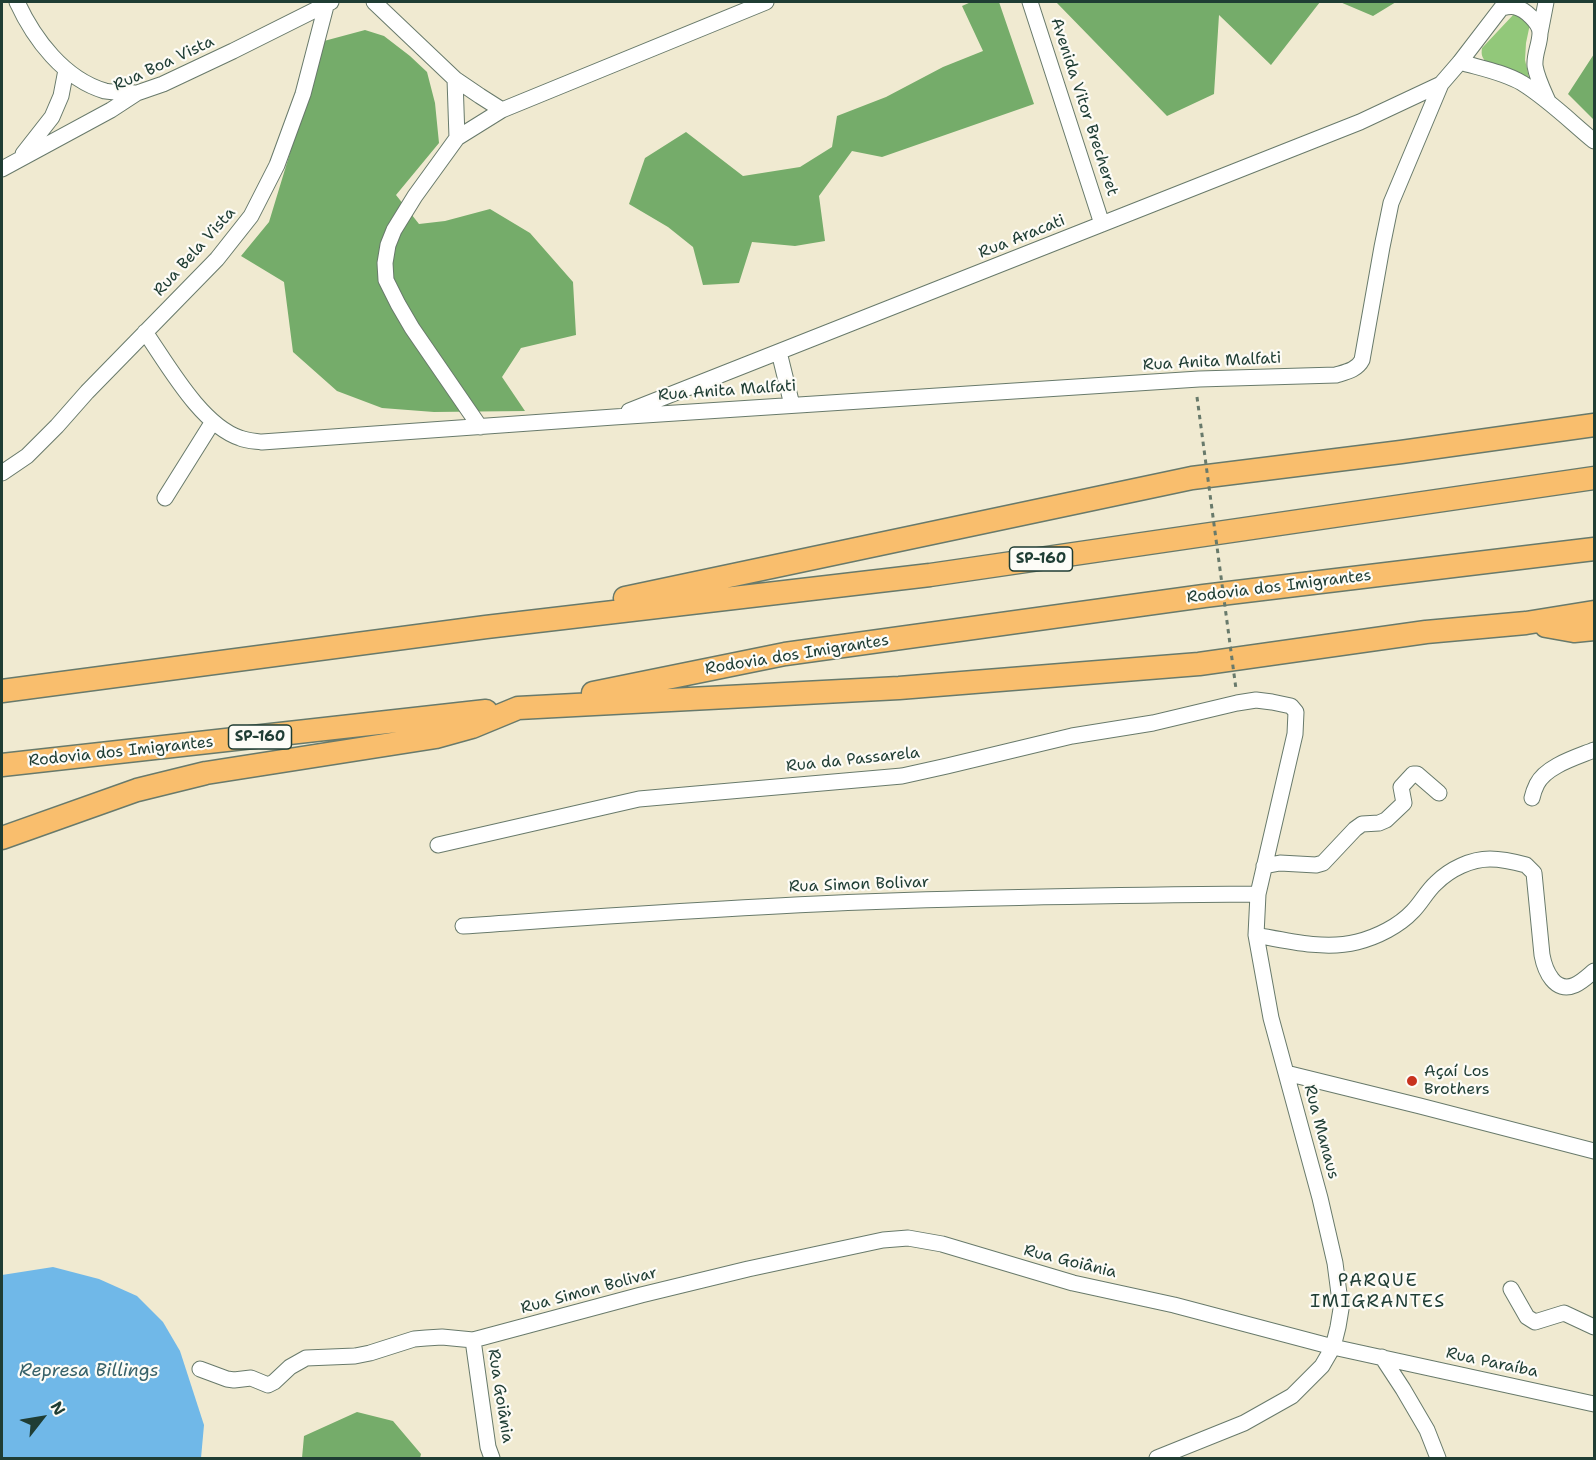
<!DOCTYPE html>
<meta charset="utf-8">
<style>
body{margin:0}
#map{position:relative;width:1596px;height:1460px;overflow:hidden;background:#f0ead1;font-family:"Shantell Sans",sans-serif}
canvas{display:block}
.frame{position:absolute;inset:0;border:3px solid #1f3d34;pointer-events:none}
.north{position:absolute;left:12px;top:1388px;width:60px;height:60px;-webkit-text-stroke:4px #fdfcf7;paint-order:stroke;rotate:59deg;font-size:16px;font-weight:700;line-height:24px;text-align:center;color:#1f3d34}
.north::after{content:'';display:block;margin:auto;width:21px;height:27px;background:#1f3d34;clip-path:polygon(50% 0,100% 100%,50% 72%,0 100%)}
</style>
<div id="map">
<canvas width="1596" height="1460"></canvas>
<div class="frame"></div>
<div class="north">N</div>
</div>
<script>
const ctx = document.querySelector('canvas').getContext('2d');
ctx.lineJoin = 'round';
function paint(path, color) {
  ctx.fillStyle = color;
  ctx.fill(path, 'evenodd');
}
function strokePath(path, color, width, dash) {
  ctx.strokeStyle = color;
  ctx.lineWidth = width;
  ctx.lineCap = dash ? 'butt' : 'round';
  ctx.setLineDash(dash || []);
  ctx.stroke(path);
}
function label(font, color, halo, rows, align = 'center') {
  ctx.font = font + ' "Shantell Sans",sans-serif';
  ctx.lineWidth = 4.5;
  ctx.setLineDash([]);
  ctx.textBaseline = 'middle';
  ctx.strokeStyle = halo;
  ctx.fillStyle = color;
  for (const [text, x, y, turn = 0] of rows) {
    ctx.save();
    ctx.translate(x, y);
    ctx.rotate((+turn || 0) * Math.PI / 180);
    ctx.textAlign = isNaN(turn) ? turn : align;
    if (halo) ctx.strokeText(text, 0, 0);
    ctx.fillText(text, 0, 0);
    ctx.restore();
  }
}
paint(new Path2D(`
 M1519,13L1530,24L1526,43L1525,60L1531,86L1486,62C1482,57 1481,55 1482,48L1514,14Z`), '#92c87a');
paint(new Path2D(`
 M971,2H999L1034,104L882,157L852,151L819,196L825,241L795,246L752,242L739,283L703,285L693,247L668,227L629,204L645,158L686,132L743,176L800,167L832,147L837,116L886,97L943,67L983,51L962,6Z
 M1056,2H1320L1271,65L1219,15L1214,94L1167,116Z
 M1340,2H1396L1373,16Z
 M365,30L384,36L410,56L427,72L435,103L439,143L396,195L419,224L445,221L490,209L530,233L573,282L576,335L521,348L502,377L525,411L434,412L382,408L337,391L293,352L284,282L241,256L269,222L324,41Z
 M1594,54V120L1568,94Z
 M357,1412L393,1421L421,1454L420,1458H302L304,1436Z`), '#75ac6a');
paint(new Path2D(`
 M53,1267L99,1279L137,1296L163,1322L180,1351L204,1425L201,1458H2V1275Z`), '#70b8e8');
const minor = new Path2D(`
 M17,2C34,39 64,79 105,91C115,93 127,92 137,93
 M374,2L455,79L480,96L502,110
 M1030,2L1102,224
 M1502,8C1506,7 1511,6 1515,7C1525,9 1540,23 1540,33C1540,44 1534,54 1535,66C1537,78 1543,90 1548,101
 M1540,33L1546,2
 M1460,62C1480,68 1503,72 1522,83C1548,99 1571,122 1594,141
 M455,79L457,138
 M23,154L52,117L61,96L66,70
 M2,169L111,110L137,93L163,84L233,51L331,2
 M145,332C168,365 201,425 240,438C247,441 255,441 262,442L614,417L1199,379L1336,375C1346,372 1357,370 1362,360L1382,247L1391,203L1441,84L1460,62L1506,2
 M779,352L792,405
 M629,411L1360,122L1441,84
 M480,427L412,328L398,304L386,280L385,263L388,245L394,230L415,196L457,138L502,110L766,2
 M2,473L27,456L57,426L87,392L217,259L251,216L277,165L303,94L327,2
 M165,498L212,423
 M1532,798C1533,793 1535,788 1537,784C1546,766 1577,757 1594,750
 M438,845L639,799L902,776L947,766L1072,736L1153,723L1237,703L1256,700L1272,702L1291,706L1296,712L1295,734L1258,894L1256,935L1271,1018L1320,1198L1335,1263L1341,1309L1338,1327L1333,1347L1322,1366L1292,1396L1244,1423L1157,1458
 M1264,866L1280,863L1316,865L1323,863L1355,829L1362,824L1379,823L1386,820L1404,803L1401,787L1413,774H1417L1439,793
 M463,926C596,917 729,907 862,902C994,897 1126,895 1258,894
 M1256,935C1288,941 1325,950 1357,942C1377,937 1399,926 1413,911C1421,903 1427,891 1436,883C1450,869 1471,859 1490,859C1502,859 1515,862 1526,865L1534,873L1542,955C1545,971 1555,994 1575,985C1582,982 1588,976 1594,971
 M1286,1073L1420,1106L1594,1151
 M1511,1289L1527,1317L1535,1322L1564,1313L1594,1327
 M473,1340L488,1447L492,1458
 M1382,1357L1403,1389L1427,1430L1438,1458
 M200,1369L227,1379L234,1380L251,1378L268,1385L274,1382L290,1367L306,1358L355,1356L370,1353L414,1339L426,1338L442,1337L473,1340L641,1295L748,1269L883,1240L908,1238L942,1244L1073,1283L1174,1305L1333,1347L1594,1404`);
const highway = new Path2D(`
 M625,598L1192,478L1401,452L1594,425
 M1546,626L1574,631L1594,629
 M2,691L486,627L930,575L1594,478
 M593,693L785,654L1204,596L1594,549
 M2,765L486,711
 M2,838L137,790L206,773L436,737L472,727L518,708L899,688L1199,664L1426,632L1526,623L1594,612`);
strokePath(minor, '#687a6b', 17);
strokePath(highway, '#687a6b', 25);
strokePath(minor, '#fff', 15);
strokePath(highway, '#f9be6d', 22);
strokePath(new Path2D(`
 M1197,397L1236,689`), '#687a6b', 3, [4.5, 4.5]);
for (const [x, y, r, color] of [
 [1412,1081,6,"#c8321e"]
]) {
  const dot = new Path2D();
  dot.arc(x, y, r, 0, 2 * Math.PI);
  ctx.fillStyle = color;
  ctx.fill(dot);
  strokePath(dot, '#fdfcf7', 2);
}
for (const [x, y, w] of [
 [1041,559,63],
 [260,737,63]
]) {
  const box = new Path2D();
  box.roundRect(x - w / 2, y - 12, w, 24, 4.5);
  ctx.fillStyle = '#fdfcf7';
  ctx.fill(box);
  strokePath(box, '#1f3d34', 1.5);
}
label('bold 15px', '#1f3d34', null, [
 ["SP-160",1041,559],
 ["SP-160",260,737]
]);
label('16px', '#1f3d34', '#fdfcf7', [
 ["Rua Boa Vista",164,64,-25],
 ["Avenida Vitor Brecheret",1084,107,72],
 ["Rua Aracati",1022,237,-22],
 ["Rua Bela Vista",195,252,-48],
 ["Rua Anita Malfati",1212,362,-3],
 ["Rua Anita Malfati",727,391,-4],
 ["Rodovia dos Imigrantes",1279,587,-7],
 ["Rodovia dos Imigrantes",797,655,-9],
 ["Rodovia dos Imigrantes",121,752,-6],
 ["Rua da Passarela",853,760,-6],
 ["Rua Simon Bolivar",859,885,-2],
 ["Rua Manaus",1321,1132,75],
 ["Rua Goiânia",1070,1262,14],
 ["Rua Simon Bolivar",589,1291,-15],
 ["Rua Paraíba",1492,1363,12],
 ["Rua Goiânia",500,1396,81]
]);
label('16px', '#1f3d34', '#fdfcf7', [
 ["Açaí Los",1424,1072],
 ["Brothers",1424,1090]
], 'left');
ctx.letterSpacing = '1.5px';
label('18px', '#1f3d34', '#fdfcf7', [
 ["PARQUE",1378,1281],
 ["IMIGRANTES",1378,1302]
]);
ctx.letterSpacing = '0px';
label('italic 18px', '#37626a', '#fdfcf7', [
 ["Represa Billings",89,1371]
]);
</script>
